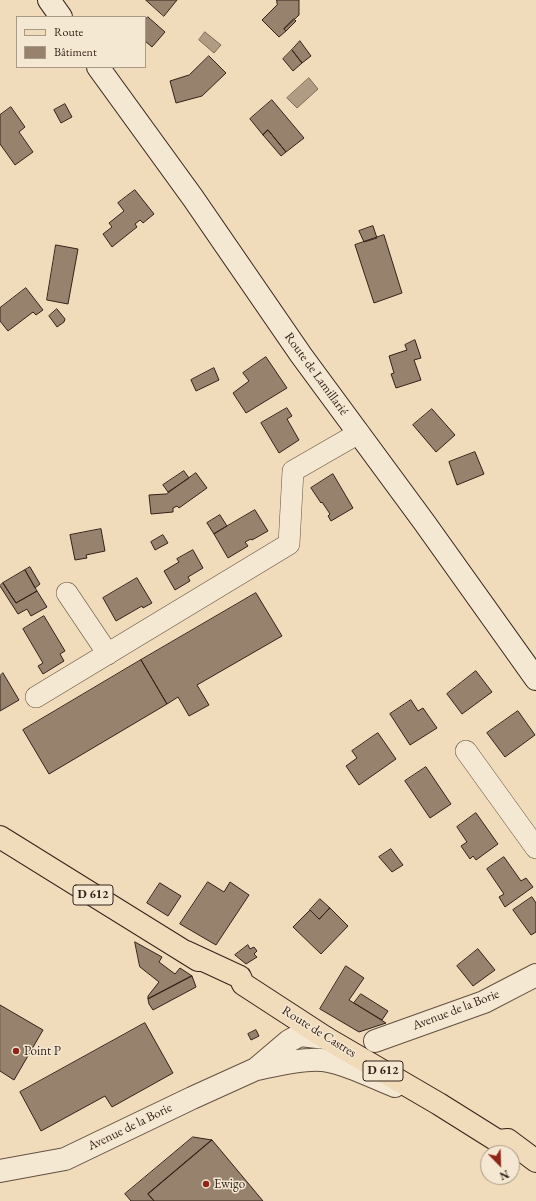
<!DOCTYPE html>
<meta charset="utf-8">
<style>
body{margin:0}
#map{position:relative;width:536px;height:1201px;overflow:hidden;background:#f0dbba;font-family:"EB Garamond",serif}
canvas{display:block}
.legend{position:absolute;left:16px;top:16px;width:130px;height:52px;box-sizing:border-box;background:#f5e8d2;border:1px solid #a89988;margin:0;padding:5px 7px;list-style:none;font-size:12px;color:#342219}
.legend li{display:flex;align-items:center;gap:8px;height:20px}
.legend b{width:20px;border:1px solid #a89988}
.north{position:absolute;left:480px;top:1145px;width:40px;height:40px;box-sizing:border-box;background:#f5e8d2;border:1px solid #a89988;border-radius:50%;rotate:157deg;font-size:11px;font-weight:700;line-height:16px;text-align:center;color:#342219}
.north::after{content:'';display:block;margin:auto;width:14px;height:18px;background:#8f2418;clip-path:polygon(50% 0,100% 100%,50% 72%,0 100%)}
</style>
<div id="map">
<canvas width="536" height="1201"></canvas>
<ul class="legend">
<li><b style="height:5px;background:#f0dbba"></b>Route</li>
<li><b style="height:11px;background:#96826d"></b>Bâtiment</li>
</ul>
<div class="north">N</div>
</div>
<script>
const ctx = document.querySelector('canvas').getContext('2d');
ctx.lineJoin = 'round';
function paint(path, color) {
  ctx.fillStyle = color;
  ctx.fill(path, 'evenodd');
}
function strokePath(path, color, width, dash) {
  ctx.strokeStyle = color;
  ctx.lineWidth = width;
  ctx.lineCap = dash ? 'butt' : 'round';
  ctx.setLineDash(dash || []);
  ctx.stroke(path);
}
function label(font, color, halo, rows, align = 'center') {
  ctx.font = font + ' "EB Garamond",serif';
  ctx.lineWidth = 3;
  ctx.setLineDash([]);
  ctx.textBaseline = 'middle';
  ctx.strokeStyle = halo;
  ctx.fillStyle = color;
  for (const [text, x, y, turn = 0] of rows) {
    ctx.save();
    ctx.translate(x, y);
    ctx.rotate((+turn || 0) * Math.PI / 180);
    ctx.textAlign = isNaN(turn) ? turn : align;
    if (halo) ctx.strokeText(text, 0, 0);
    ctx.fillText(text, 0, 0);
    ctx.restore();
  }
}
const water = new Path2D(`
 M205,32L221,45L214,53L199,40Z
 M309,78L318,89L297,108L287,98Z`);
paint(water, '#b09c83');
strokePath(water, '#7e6b59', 1);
const building = new Path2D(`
 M146,0H177L164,16Z
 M277,0H299V15L284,29L286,31L279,37L262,20L277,5Z
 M148,17L165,32L152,47L145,41V20Z
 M294,19L296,21L286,31L284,29Z
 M300,41L311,56L302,63L292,50Z
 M292,50L302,63L293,71L283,59Z
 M209,56L226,73L202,96L176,103L170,81L189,75Z
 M272,100L304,138L286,152L268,130L263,135L250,119Z
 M65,104L72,117L61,123L54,110Z
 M11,107L25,127L19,132L33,152L15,165L0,144V115Z
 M268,130L286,152L281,156L263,135Z
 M135,190L154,214L143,223L140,220L135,224L137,227L112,247L103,234L112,227L109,223L124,211L118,203Z
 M373,226L377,238L364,242L359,231Z
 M384,235L402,293L374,303L355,245Z
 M56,245L78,249L68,304L47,300Z
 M26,288L43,310L36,315L33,312L8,331L0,321V308Z
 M57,309L65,319L64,322L57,327L49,316Z
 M415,340L421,358L414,360L421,380L396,388L391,374L394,373L389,356L407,350L405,345Z
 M266,357L287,388L246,413L233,393L249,381L243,373Z
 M214,368L219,380L196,391L191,380Z
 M287,408L292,416L287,419L299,440L279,453L261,423Z
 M432,409L455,435L436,452L413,425Z
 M475,452L484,474L457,485L449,462Z
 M184,471L189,478L168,492L163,485Z
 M196,473L207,488L179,508L177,506L173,508V512L151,514L149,495L166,494Z
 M333,474L353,508L331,521L328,516L330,514L322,502L321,503L311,488Z
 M255,510L268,531L252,540L251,539L245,542L248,546L228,558L214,534Z
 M220,515L227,526L214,534L207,523Z
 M101,529L105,551L86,555L87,558L75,560L70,535Z
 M163,535L168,543L155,550L151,542Z
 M193,550L203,568L188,577L190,581L175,590L164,571L179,562L177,559Z
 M30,567L40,584L35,588L25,570Z
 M25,570L37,591L16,603L3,583Z
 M137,578L152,603L143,608L142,606L116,621L103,598Z
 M3,583L16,603L37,591L47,607L31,616L27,609L18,614L0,586Z
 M256,593L282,636L197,685L209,705L189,716L178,697L167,704L141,660Z
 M44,616L65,651L60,654L64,661L43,674L38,666L43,663L23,629Z
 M141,660L167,704L49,774L23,730Z
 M476,671L492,692L462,714L447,694Z
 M3,673L19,700L0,711V676Z
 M411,700L418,711L423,708L437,728L410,745L390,714Z
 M518,711L535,735L505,757L487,733Z
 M378,733L396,759L359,785L346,766L357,758L352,751Z
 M426,767L451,804L430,818L405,781Z
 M476,813L498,844L476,860L473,856L470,859L461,846L467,842L457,827Z
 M391,849L403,865L392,872L379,857Z
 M504,857L521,881L526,878L533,887L505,907L499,897L504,894L487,869Z
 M208,882L224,892L230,882L249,895L216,945L180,924Z
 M160,883L181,896L168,916L147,903Z
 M532,897L536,903V932L531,935L513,910Z
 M320,899L330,908L319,919L310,910Z
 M330,908L348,926L321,954L293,927L310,910L319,919Z
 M135,942L162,957L159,962L175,974L180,968L192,976L148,999V996L159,982L140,967Z
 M248,945L250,949L254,947L257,951L254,954L257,957L246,964L235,955Z
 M478,949L495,970L473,986L457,966Z
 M346,966L364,978L349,1000L386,1023L359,1032L320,1009Z
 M192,976L196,987L153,1010L149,1004L148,999Z
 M361,994L388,1011L382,1020L354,1003Z
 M0,1005L43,1030L14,1080L0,1071Z
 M145,1023L173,1073L112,1107L105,1096L41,1131L20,1092Z
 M256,1030L259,1036L251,1040L248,1034Z
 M193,1137L212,1140L148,1194L154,1201H131L125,1194Z
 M212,1140L263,1201H154L148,1194Z`);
paint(building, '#96826d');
strokePath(building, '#342219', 1);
const minor = new Path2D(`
 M67,593L108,654
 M36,697L289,544L293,471L359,433
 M466,751L536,848`);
const tertiary = new Path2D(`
 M375,1041L484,1002L536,975
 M257,1069C276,1065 303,1058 322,1060C348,1064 372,1077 395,1086
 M0,1171L65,1159L192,1098L256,1069L289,1041L300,1035L326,1038`);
const secondary = new Path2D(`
 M49,0L61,17
 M98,67L193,198L301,355L424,522L536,679`);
const primary = new Path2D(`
 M0,837L198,960
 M186,952L240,977L243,984L326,1038L439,1104L498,1141L508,1140L536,1161`);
strokePath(minor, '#635041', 22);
strokePath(tertiary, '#635041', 24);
strokePath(secondary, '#342219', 24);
strokePath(primary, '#342219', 24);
strokePath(minor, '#f5e8d2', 21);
strokePath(tertiary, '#f5e8d2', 22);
strokePath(secondary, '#f5e8d2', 22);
strokePath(primary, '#f0dbba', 22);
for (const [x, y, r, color] of [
 [16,1051,4,"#8f2418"],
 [206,1184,4,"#8f2418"]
]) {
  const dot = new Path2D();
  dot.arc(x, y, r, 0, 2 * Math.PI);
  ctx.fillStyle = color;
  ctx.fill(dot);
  strokePath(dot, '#f5e8d2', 1.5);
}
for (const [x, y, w] of [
 [93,895,40],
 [383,1071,40]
]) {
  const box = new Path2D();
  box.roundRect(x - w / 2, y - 10, w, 20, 3);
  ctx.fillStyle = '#f5e8d2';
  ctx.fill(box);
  strokePath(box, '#342219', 1);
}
label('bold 12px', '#342219', null, [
 ["D 612",93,895],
 ["D 612",383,1071]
]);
label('13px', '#342219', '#f5e8d2', [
 ["Route de Lamillarié",316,374,54],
 ["Avenue de la Borie",456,1010,-21],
 ["Route de Castres",319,1032,32],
 ["Avenue de la Borie",130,1127,-26]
]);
label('13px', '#342219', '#f5e8d2', [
 ["Point P",24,1051],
 ["Ewigo",214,1184]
], 'left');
</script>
